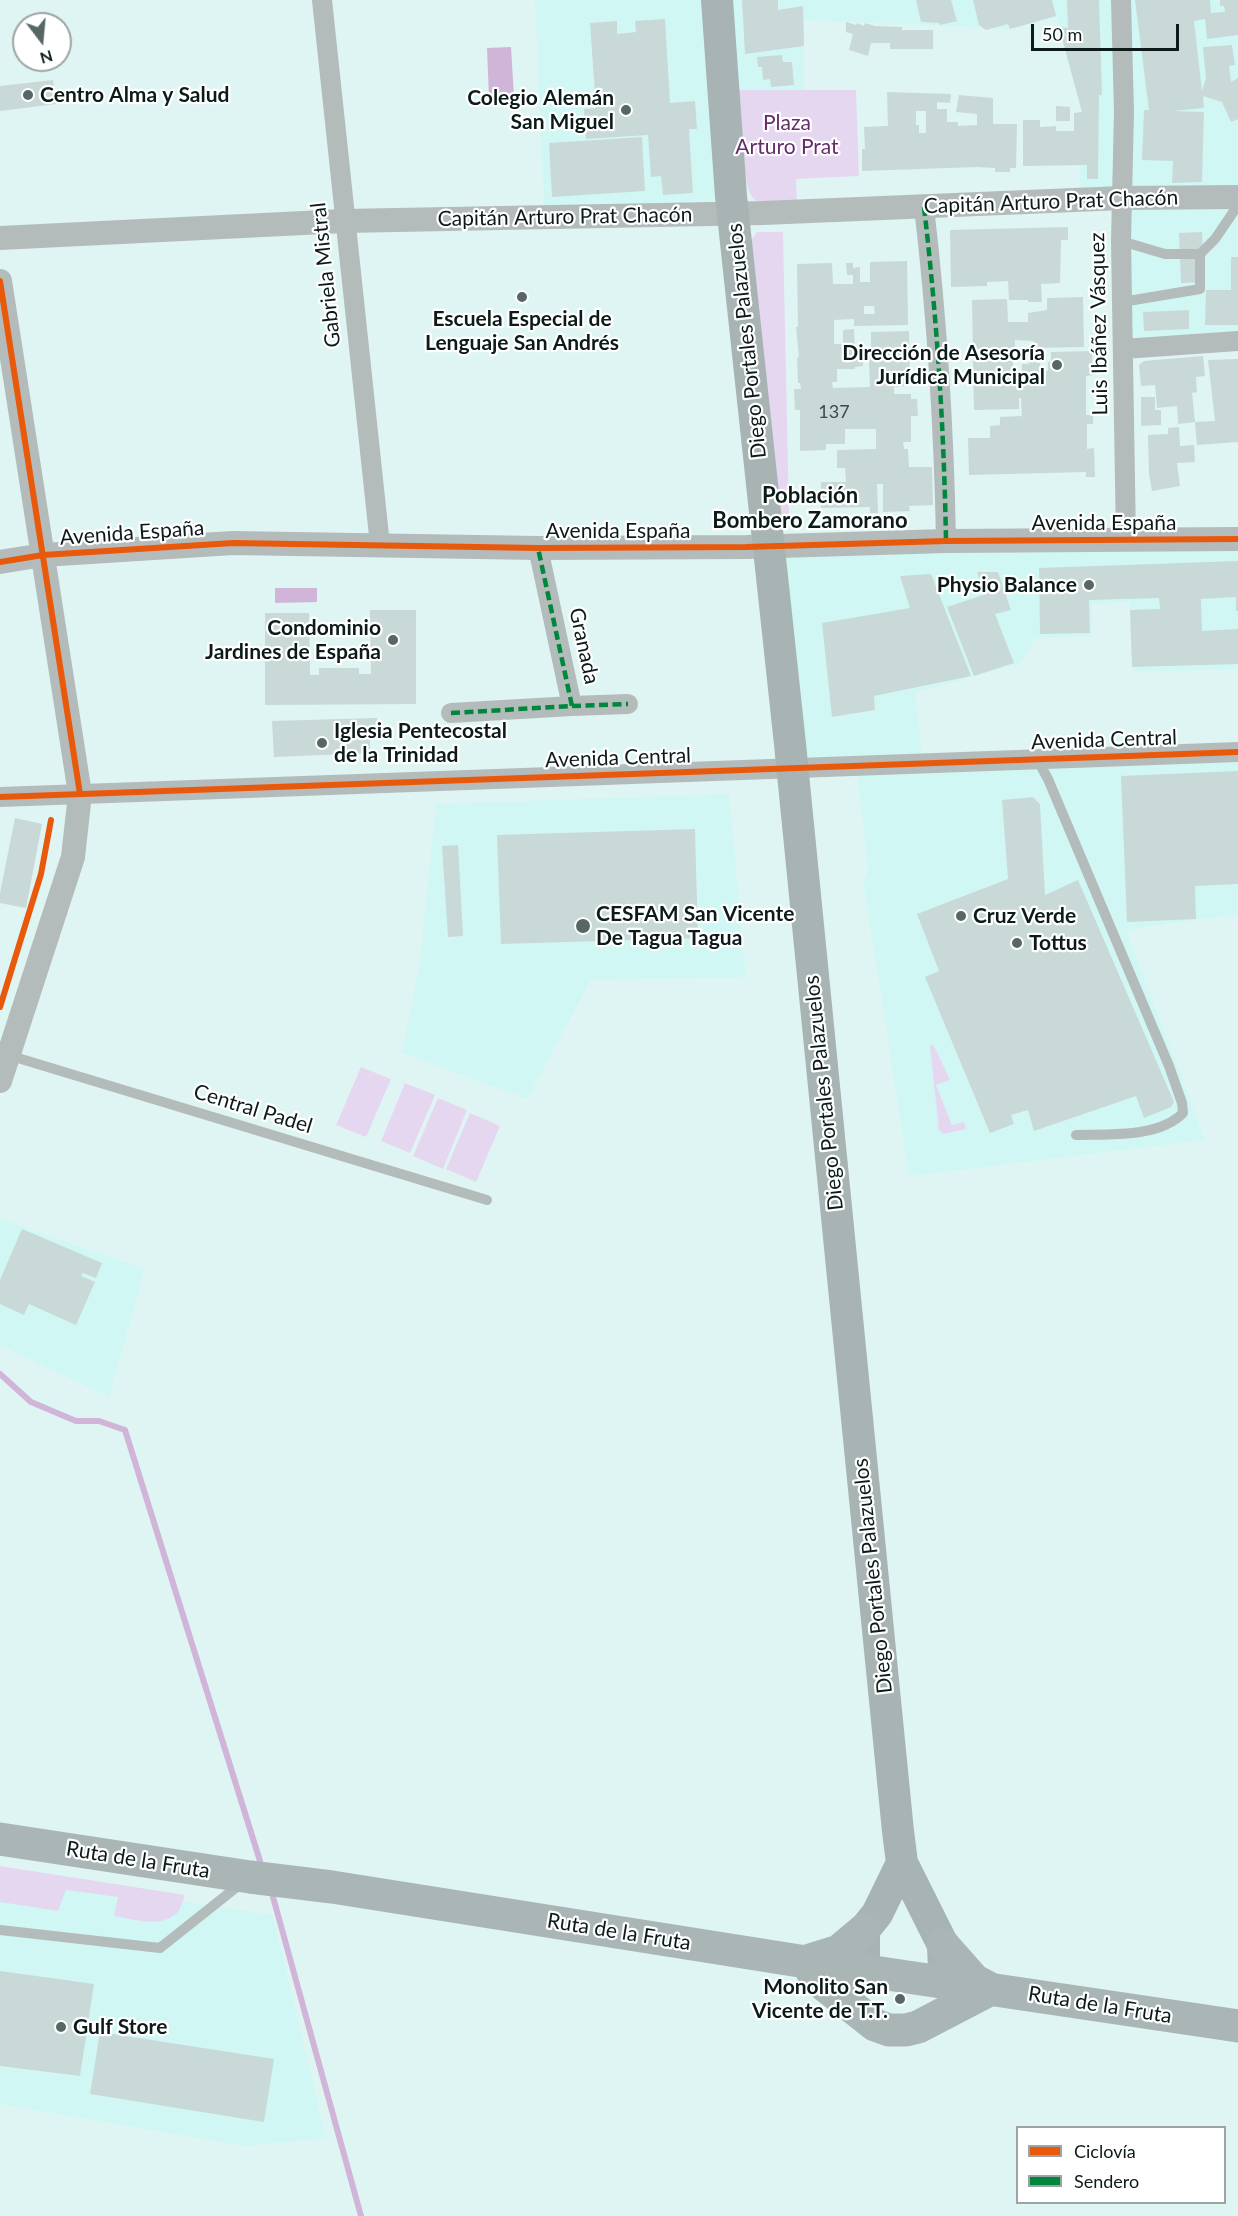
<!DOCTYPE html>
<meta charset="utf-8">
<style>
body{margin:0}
#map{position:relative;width:1238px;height:2216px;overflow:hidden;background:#dff5f3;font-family:Lato,sans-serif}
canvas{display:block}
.legend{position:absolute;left:1016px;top:2126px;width:210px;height:78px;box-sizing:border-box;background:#fff;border:2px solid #9ea4a3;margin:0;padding:8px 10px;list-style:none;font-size:18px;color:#0c1b1a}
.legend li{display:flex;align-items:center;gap:12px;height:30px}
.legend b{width:30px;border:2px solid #9ea4a3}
.north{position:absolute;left:12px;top:12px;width:60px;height:60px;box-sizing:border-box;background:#fff;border:2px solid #9ea4a3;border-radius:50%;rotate:164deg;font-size:16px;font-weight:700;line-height:24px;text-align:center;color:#0c1b1a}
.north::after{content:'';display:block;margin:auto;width:21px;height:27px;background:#566766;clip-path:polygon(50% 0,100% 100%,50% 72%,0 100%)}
.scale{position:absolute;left:1031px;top:24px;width:148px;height:27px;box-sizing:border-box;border:3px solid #0c1b1a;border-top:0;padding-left:8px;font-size:18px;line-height:21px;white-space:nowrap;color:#0c1b1a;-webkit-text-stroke:4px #fff;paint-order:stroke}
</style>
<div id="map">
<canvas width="1238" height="2216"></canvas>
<ul class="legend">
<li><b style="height:8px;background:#e8590c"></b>Ciclovía</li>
<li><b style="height:8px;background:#00873e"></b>Sendero</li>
</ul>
<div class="north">N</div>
<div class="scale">50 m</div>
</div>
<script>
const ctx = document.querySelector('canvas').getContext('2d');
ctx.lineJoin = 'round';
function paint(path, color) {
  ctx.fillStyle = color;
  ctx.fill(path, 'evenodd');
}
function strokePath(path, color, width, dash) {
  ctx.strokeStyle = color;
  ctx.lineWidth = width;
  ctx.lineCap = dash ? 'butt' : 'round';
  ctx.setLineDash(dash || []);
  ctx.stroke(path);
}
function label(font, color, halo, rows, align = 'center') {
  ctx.font = font + ' Lato,sans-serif';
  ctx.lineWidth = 4.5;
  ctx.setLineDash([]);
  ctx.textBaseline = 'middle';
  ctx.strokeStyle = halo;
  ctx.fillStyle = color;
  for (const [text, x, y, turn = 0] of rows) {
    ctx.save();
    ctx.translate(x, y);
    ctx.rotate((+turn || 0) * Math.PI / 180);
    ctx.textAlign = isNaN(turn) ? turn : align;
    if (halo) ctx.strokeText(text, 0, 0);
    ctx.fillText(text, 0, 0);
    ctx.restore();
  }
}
paint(new Path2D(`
 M535,0H702L722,200L544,208Z
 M728,0H1238V339L1123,349L1122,199L1079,201L1081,109L1056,17L1010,29L804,20V90H737Z
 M1238,539V669L1133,672L1130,602L1092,604V636L1035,638L1021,663L915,693L923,763L792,768L771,563L805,543Z
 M1238,759V914L1126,930L1205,1140L909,1176L863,880L868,870L857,772Z
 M729,794L746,977L591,980L527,1099L402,1053L420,961L436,804Z
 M0,1219L145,1269L109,1397L0,1345Z
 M0,1874L273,1915L326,2138L244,2146L0,2104Z`), '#d1f7f4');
paint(new Path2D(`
 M737,90H856L859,176L796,179L797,203C786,203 764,207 755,200C741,190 739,110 737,90Z
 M757,232H783L789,517H781L751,240Z
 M933,1044L950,1080L936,1085L952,1125L964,1122L966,1129L943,1134L939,1130L930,1046Z
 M361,1067L391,1079L366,1137L336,1125Z
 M405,1083L435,1095L410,1153L381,1141Z
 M438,1098L467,1110L443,1169L413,1156Z
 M470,1113L500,1126L476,1182L446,1169Z
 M0,1866L185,1895C183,1900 181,1908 178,1912C162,1929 133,1919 114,1916L118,1897L66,1890L58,1911L0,1902Z`), '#e6d7f1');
paint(new Path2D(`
 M511,47L514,97L489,98L487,48Z
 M317,588V602L275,603V588Z`), '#d0b5d8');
strokePath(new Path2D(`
 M0,1374L31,1402L76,1421H99L125,1430L260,1861
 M273,1897L361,2216`), '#d0b5d8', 6);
paint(new Path2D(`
 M742,0H778V10L803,6L804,46L745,54Z
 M916,0H951L957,21L940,25L939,23L921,22Z
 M973,0H1052L1056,16L1010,29L1008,24L986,30L979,25Z
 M1067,0H1099L1102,95H1099L1098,179H1087V165L1023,166V120H1040V127L1056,126V131H1074V113L1082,112L1059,27L1068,28Z
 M1135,0H1210L1211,13L1225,12L1224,6H1220V0H1238V35L1207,39L1205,19L1194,21L1202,91L1206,78L1203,47L1232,45L1235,65L1229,66L1231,82L1238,78V119L1231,122L1222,102L1203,96L1204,108L1173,111L1204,112L1202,182L1172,183L1173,161L1142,160L1144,110H1149Z
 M665,19L670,103L695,101L697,129H689L693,193L663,195L661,176L651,177L648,135L586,139L584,109L596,108L590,23L617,21V34L636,32L635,21Z
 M846,22L856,25L857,23L864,26L865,23L875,26L902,27V30H933V49H890V43H871L868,56L849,50L853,34L846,32Z
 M782,55L783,62H792L794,85L771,87L770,79L763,80L762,67H758L757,57Z
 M53,80L56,104L0,111V86Z
 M887,92L951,94L950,103L937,102V109H947V122H958V126L977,125V114L956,112L959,95L993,98V124H1017L1016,168H1010V172H995V168L977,167L862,171V149H865L864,127L888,126ZM916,111H926V133H919V125H916Z
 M1056,106L1070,107V121H1056Z
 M642,137L645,191L552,197L549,143Z
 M1068,227V240H1061L1060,283L1041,284L1042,302H1028V300H1009L1008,281L987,282V286L951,287L950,230Z
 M1202,232L1204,282L1181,283L1179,233Z
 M1231,257H1238V325H1205L1206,290H1231Z
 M907,261L908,325L854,326V319L834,320V344H843V330L854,329L855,356H871V332L909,331L910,386L894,387V394H911V399H917L918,416H911V442H903L904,449H908L909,467H932L933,505L909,506L910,511L883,512V484H877L878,513H870V507L821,508V482H846L845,468H837V450L876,449V429H845V444H826V450L800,451V410H795L794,389H801L800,383H798L797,357L799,358L796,327H798L797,264L832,263L833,284H853V275H847L846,263H853V268L860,267V282H870V262ZM864,306H874L875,314H864ZM869,361L870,387L833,388L832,382H837V369H855V367L863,366V362Z
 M1083,297L1084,347L1034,348V341L1015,340V348L977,349V354L973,355L972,300L1007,299L1008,322H1028V313L1047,310V298Z
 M1189,310V329L1144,331L1143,312Z
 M1092,351L1093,375L1086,376V415H1093V424H1087V449L1094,448L1095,477H1086V472L969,475L968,438H990V426L1000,425V417L1022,416L1021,398H1019V409L974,410L973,361H1013V372H1022V364H1029V353H1036V363H1040V371H1048V362H1051V352Z
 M1203,356L1205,376L1196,377L1197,392L1192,393L1195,422L1178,424L1177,406L1157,408L1155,385L1141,386L1139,365L1144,361Z
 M1238,359V442L1197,445L1195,422L1215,421L1208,360Z
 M1141,397H1155V410H1161V425L1141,426Z
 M1179,427L1180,446L1194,445L1195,462L1177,463L1180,486L1152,491L1149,474L1148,435L1168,434V428Z
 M1238,561V611H1236V597L1201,599L1202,631L1238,629V664L1132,667L1130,610L1160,609L1159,598L1089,600L1090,633L1040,634L1039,568Z
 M977,572H998L1011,610L995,614L1014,663L974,676L947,607L986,594Z
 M931,574L971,676L874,696L875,710L832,717L822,623L910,608L900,576Z
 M370,610H416V704L265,705V613H309L310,675H319V668H359V674H371Z
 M377,718V732L370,733V753L274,757L272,721Z
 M1238,771V884L1195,886L1196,919L1127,922L1121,776Z
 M1033,797L1040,804L1045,895L1078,880L1174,1102L1171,1107L1144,1118L1136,1096L1034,1131L1028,1110L1011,1115L1014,1124L990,1133L925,977L939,971L917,914L1008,879L1002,800Z
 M15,818L42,824L26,908L0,903V893Z
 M695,829L698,938L501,944L497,835Z
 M458,845L463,936L448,937L442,846Z
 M22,1229L102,1263L96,1278L83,1273L81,1276L95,1282L76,1325L29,1304L24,1315L0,1304V1280Z
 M0,1971L94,1984L80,2076L0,2066Z
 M100,2032L274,2059L264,2122L90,2094Z`), '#c8d9d8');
strokePath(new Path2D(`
 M1121,241L1165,254H1200L1215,239L1238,205
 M1122,302L1200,289V254
 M1037,759L1048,779L1169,1066L1182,1103L1183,1113C1159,1138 1108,1134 1076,1135
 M8,1055L487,1200
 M0,1930L160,1948L243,1882`), '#b4bbbb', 10);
strokePath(new Path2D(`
 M322,0L380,545
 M1121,0L1124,112L1121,241L1126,540
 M924,207C937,318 944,429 946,541
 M1123,349L1238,341
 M572,706L628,704
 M451,713L572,706L538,548
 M0,797L1238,752`), '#b4bbbb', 20);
strokePath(new Path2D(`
 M0,238L344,221L763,213L1122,198L1238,197
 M0,281L80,794L73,857L0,1081
 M0,562L43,555L233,543L538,548L746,547L946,541L1238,539`), '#b4bbbb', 24);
strokePath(new Path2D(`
 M717,0L731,196L790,744L898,1831L902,1863L943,1945L944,1972
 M864,1957V1930L877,1914L902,1863`), '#a8b4b3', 32);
strokePath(new Path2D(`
 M0,1839L250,1877L332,1887L806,1962L1238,2026
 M943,1945L974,1980L989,1988
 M807,1961L839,1951L864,1930
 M806,1962L818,1980L875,2025L889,2030H906L918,2027L991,1989`), '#aab6b6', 33);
strokePath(new Path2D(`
 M924,207C937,318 944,429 946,541
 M572,706L628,704
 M451,713L572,706L538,548`), '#00873e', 4.5, [9, 4.5]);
strokePath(new Path2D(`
 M0,281L80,794
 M0,562L43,555L233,543L538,548L746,547L946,541L1238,539
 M0,797L1238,752
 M0,1007L41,874L51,820`), '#e8590c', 6);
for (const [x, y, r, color] of [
 [28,95,6,"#566766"],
 [626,110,6,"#566766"],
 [522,297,6,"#566766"],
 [1057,365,6,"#566766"],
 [1089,585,6,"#566766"],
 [393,640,6,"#566766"],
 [322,743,6,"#566766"],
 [961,916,6,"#566766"],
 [583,926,8,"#566766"],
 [1017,943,6,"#566766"],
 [900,1999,6,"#566766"],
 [61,2027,6,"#566766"]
]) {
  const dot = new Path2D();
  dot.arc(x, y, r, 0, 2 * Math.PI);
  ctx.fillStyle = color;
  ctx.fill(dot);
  strokePath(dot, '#fff', 2);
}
label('18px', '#3b4a4a', null, [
 ["137",834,412]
]);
label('bold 21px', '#0c1b1a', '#fff', [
 ["Centro Alma y Salud",40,95],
 ["Colegio Alemán",614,98,"right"],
 ["San Miguel",614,122,"right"],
 ["Escuela Especial de",522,319,"center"],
 ["Lenguaje San Andrés",522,343,"center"],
 ["Dirección de Asesoría",1045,353,"right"],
 ["Jurídica Municipal",1045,377,"right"],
 ["Physio Balance",1077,585,"right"],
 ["Condominio",381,628,"right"],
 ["Jardines de España",381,652,"right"],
 ["Iglesia Pentecostal",334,731],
 ["de la Trinidad",334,755],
 ["CESFAM San Vicente",596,914],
 ["De Tagua Tagua",596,938],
 ["Cruz Verde",973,916],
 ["Tottus",1029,943],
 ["Monolito San",888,1987,"right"],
 ["Vicente de T.T.",888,2011,"right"],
 ["Gulf Store",73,2027]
], 'left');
label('21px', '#652c6a', '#fff', [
 ["Plaza",787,123],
 ["Arturo Prat",787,147]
]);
label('21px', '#0c1b1a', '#fff', [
 ["Capitán Arturo Prat Chacón",1051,202,-2],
 ["Capitán Arturo Prat Chacón",565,217,-1],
 ["Gabriela Mistral",326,275,-96],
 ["Luis Ibáñez Vásquez",1099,324,-91],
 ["Diego Portales Palazuelos",747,341,-96],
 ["Avenida España",1104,523],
 ["Avenida España",618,531],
 ["Avenida España",132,533,-4],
 ["Granada",584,646,78],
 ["Avenida Central",1104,740,-2],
 ["Avenida Central",618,758,-2],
 ["Diego Portales Palazuelos",824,1093,-96],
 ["Central Padel",253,1109,17],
 ["Diego Portales Palazuelos",873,1576,-96],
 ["Ruta de la Fruta",138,1860,9],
 ["Ruta de la Fruta",619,1932,9],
 ["Ruta de la Fruta",1100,2005,9]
]);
label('bold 22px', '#0c1b1a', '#fff', [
 ["Población",810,496],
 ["Bombero Zamorano",810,521]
]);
</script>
